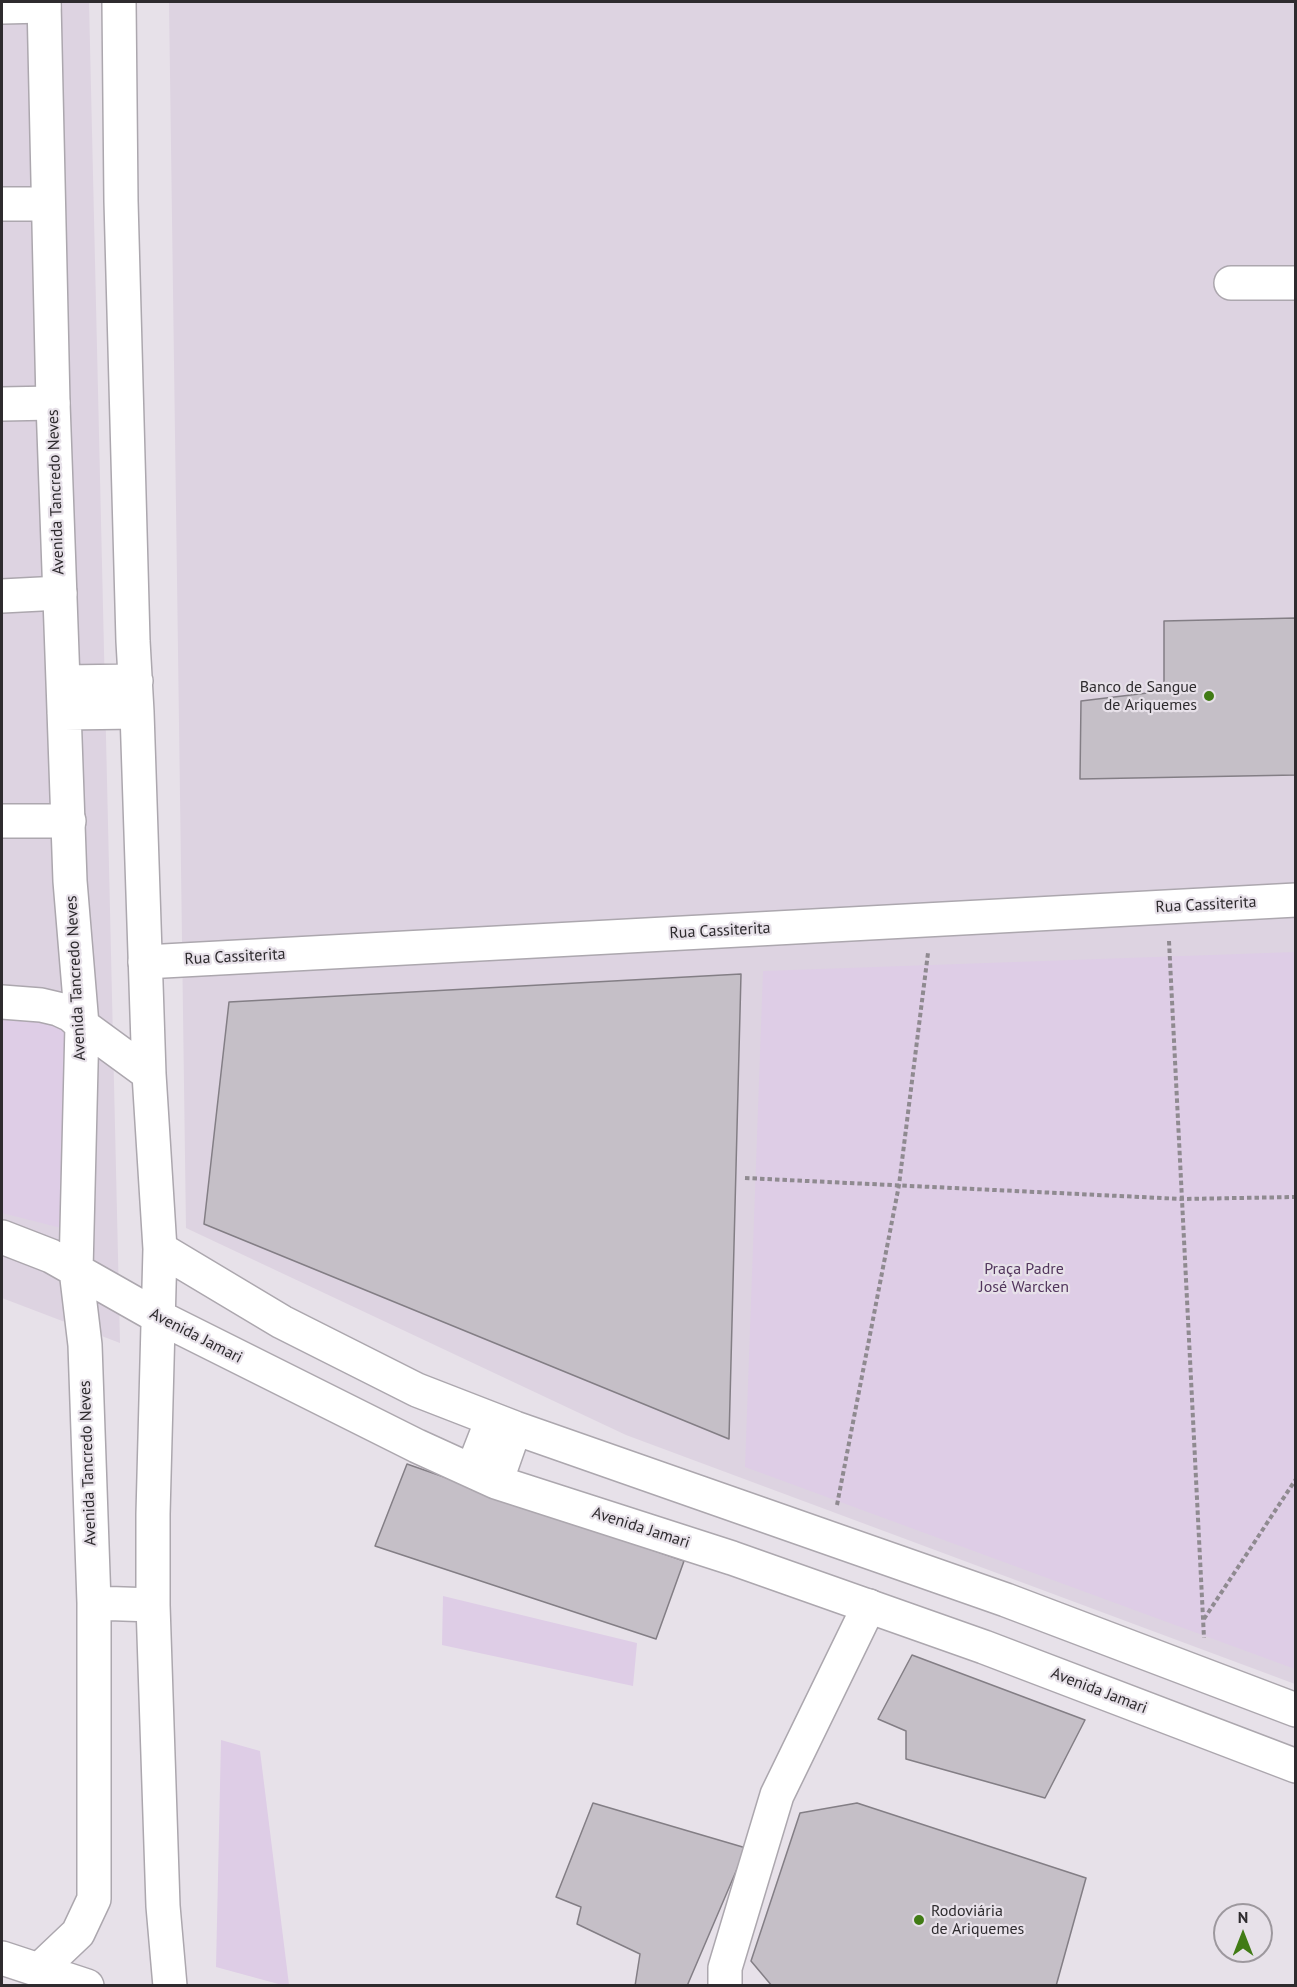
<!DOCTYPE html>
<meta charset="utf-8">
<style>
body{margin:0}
#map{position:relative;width:1297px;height:1987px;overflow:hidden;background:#e7e1e9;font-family:"PT Sans",sans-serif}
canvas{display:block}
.frame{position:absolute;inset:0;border:3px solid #2e2b2e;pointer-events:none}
.north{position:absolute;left:1213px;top:1903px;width:60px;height:60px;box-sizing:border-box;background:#e7e1e9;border:2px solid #9d989e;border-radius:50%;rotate:0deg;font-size:16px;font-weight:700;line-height:24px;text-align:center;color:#2e2b2e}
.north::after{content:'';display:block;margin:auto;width:21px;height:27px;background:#417b15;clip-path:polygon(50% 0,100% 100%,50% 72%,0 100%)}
</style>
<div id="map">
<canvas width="1297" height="1987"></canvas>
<div class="frame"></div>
<div class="north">N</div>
</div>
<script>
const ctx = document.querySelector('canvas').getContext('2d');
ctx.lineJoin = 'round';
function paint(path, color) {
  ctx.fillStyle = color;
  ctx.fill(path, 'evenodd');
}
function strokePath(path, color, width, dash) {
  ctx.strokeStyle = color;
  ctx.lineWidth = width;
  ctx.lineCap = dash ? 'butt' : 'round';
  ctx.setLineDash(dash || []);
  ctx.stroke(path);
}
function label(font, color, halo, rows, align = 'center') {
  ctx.font = font + ' "PT Sans",sans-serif';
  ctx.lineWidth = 4.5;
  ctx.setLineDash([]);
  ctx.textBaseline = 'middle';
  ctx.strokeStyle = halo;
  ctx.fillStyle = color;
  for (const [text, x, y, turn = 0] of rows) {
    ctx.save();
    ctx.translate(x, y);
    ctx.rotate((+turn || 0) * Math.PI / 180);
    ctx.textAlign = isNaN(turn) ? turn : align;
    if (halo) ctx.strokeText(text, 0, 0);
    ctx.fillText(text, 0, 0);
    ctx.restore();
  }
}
paint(new Path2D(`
 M2,2H89L120,1343L2,1298Z
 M169,2H1295V1684L626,1435L186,1228Z`), '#ddd3e1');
paint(new Path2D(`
 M1295,952V1669L745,1467L763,971Z
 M76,1012L85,1234L2,1213V1016Z
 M443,1596L637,1643L633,1686L442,1645Z
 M221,1740L260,1751L289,1985H282L216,1967Z`), '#decde6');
const building = new Path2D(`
 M1296,618V775L1080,779L1081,701L1164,691V621Z
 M741,974L729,1439L204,1224L229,1002Z
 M407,1464L684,1561L656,1639L375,1546Z
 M912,1655L1085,1720L1045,1798L906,1759V1731L878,1719Z
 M593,1803L746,1848L687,1986H635L640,1954L577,1924L581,1907L556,1897Z
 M857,1803L1086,1878L1056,1986H772L751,1961L800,1813Z`);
paint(building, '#c5bfc7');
strokePath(building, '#837e85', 1.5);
const minor = new Path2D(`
 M2,7L44,6
 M2,204H48
 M1231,283H1296
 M2,404L53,403
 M2,596L60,593
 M2,821H69
 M145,962L1296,900
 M725,1986V1968L777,1795L869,1606`);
const major = new Path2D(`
 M119,2L121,201L133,641L137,712L149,1074L160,1249L153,1514V1605L163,1906L170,1986
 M63,682L136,681
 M64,713L137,712
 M2,1002L41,1005L58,1009L71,1015L82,1025L149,1074
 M2,1237L51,1256L157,1316L417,1446L496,1482L732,1558L984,1647L1296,1766
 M160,1249L282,1322L417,1390L515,1428L1006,1600L1296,1710
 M472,1471L492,1420
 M496,1482L515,1428
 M94,1603L153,1605
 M2,1958L87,1986
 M39,1970L78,1933L94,1899V1603L85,1345L76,1270L82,1025L70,881L63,682L53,403L44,2`);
strokePath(minor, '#aca7ae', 36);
strokePath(major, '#aca7ae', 36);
strokePath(new Path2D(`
 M1169,941L1204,1638
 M745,1178L1182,1199L1296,1197
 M837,1505L899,1185L928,953
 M1204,1619L1296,1479`), '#8f8a90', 4, [4.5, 3]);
strokePath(minor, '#fff', 33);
strokePath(major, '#fff', 33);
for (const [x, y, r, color] of [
 [1209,696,6,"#417b15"],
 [919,1920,6,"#417b15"]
]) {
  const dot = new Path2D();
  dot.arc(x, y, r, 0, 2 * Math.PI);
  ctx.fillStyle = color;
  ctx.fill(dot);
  strokePath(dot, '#e7e1e9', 2);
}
label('16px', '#2e2b2e', '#e7e1e9', [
 ["Avenida Tancredo Neves",56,492,-92],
 ["Rua Cassiterita",1206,905,-3],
 ["Rua Cassiterita",720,931,-3],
 ["Rua Cassiterita",235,957,-3],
 ["Avenida Tancredo Neves",76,978,-93],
 ["Avenida Jamari",196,1336,27],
 ["Avenida Tancredo Neves",88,1463,-92],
 ["Avenida Jamari",641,1528,18],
 ["Avenida Jamari",1099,1691,21]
]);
label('16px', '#2e2b2e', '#e7e1e9', [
 ["Banco de Sangue",1197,687],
 ["de Ariquemes",1197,705],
 ["Rodoviária",931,1911,"left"],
 ["de Ariquemes",931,1929,"left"]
], 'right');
label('16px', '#52365d', '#e7e1e9', [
 ["Praça Padre",1024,1269],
 ["José Warcken",1024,1287]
]);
</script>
